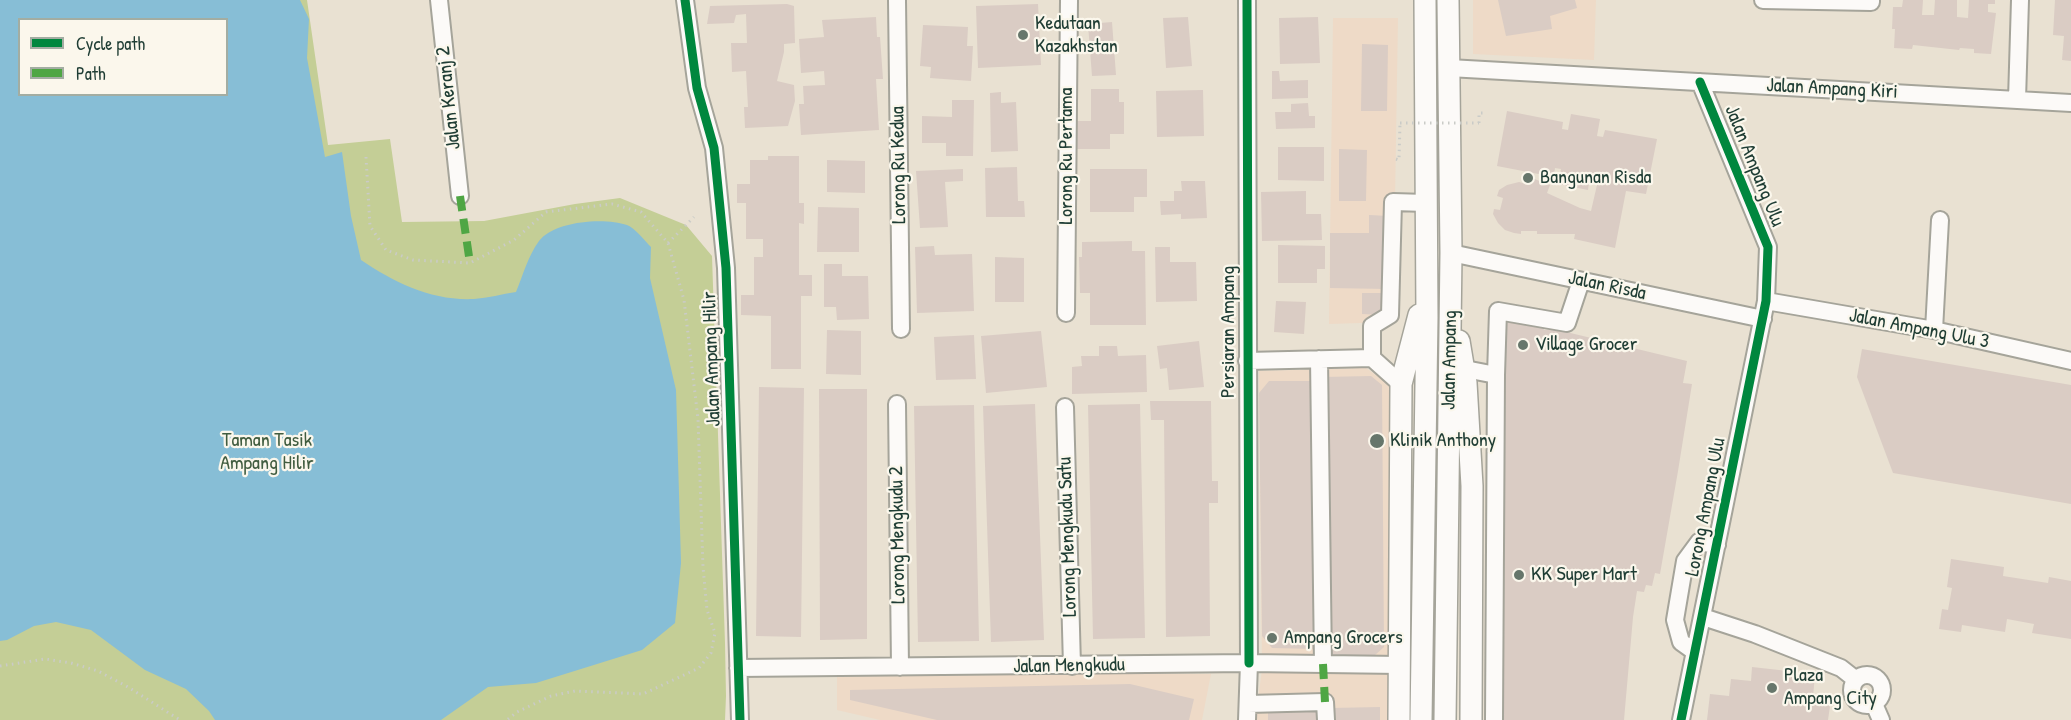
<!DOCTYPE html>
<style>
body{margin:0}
#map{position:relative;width:2071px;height:720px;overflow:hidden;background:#e9e1d2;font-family:"Patrick Hand",sans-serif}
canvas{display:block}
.legend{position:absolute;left:18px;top:18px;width:210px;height:78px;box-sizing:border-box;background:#fbf7ec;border:2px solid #a3ada2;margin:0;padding:8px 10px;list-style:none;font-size:18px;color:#1f3d34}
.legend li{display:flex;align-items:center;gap:12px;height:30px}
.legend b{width:30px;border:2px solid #a3ada2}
</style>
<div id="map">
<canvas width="2071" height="720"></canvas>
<ul class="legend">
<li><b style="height:8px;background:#00873e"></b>Cycle path</li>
<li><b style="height:8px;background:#4fa644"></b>Path</li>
</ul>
</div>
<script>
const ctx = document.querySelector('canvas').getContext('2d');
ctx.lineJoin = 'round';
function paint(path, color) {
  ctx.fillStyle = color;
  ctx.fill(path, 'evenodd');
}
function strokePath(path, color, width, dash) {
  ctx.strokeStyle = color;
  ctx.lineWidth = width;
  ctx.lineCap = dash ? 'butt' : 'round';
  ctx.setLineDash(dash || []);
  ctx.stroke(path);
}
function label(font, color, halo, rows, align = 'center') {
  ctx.font = font + ' "Patrick Hand",sans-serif';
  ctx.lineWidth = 4.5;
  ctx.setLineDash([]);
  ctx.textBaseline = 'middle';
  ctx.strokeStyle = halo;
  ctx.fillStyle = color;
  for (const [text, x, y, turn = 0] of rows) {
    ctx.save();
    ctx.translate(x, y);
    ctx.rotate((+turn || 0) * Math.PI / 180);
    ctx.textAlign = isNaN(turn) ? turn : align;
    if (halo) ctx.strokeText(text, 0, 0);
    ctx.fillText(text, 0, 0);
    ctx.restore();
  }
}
paint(new Path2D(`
 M1473,0H1596L1594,60L1473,54Z
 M1333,18H1398L1393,322L1329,324Z
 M1366,368L1393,387L1388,720H1255L1262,670L1259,371Z
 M837,672L1211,674L1202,720H880L837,710Z`), '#eedac7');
paint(new Path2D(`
 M0,0H307L328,145L390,139L402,222L484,221L575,204L620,198L686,225L712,256L725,643L726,696L725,720H0ZM20,20H226V94H20Z`), '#c4ce96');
paint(new Path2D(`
 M0,0H300L309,19L307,58L325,157L342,152L351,216L361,260C395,283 432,301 474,299C488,298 502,294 516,292C523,275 528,256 539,241C554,221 604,217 627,225C635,228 644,240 651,247L650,278L676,390L681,563L675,623L642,650L536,683L488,687L441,720H215L209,711L186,689L145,670L91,630L56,622L34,626L7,640L0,641ZM20,20H226V94H20Z`), '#87bed6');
paint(new Path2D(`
 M1498,0H1575L1577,8L1550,16L1552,29L1506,36Z
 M1903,0H1923L1922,15H1934L1935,0H1957V17L1968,18L1969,0H1995V4H1988V12L1996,13L1991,54L1974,53V49L1960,48L1959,50L1913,45L1912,49L1894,48L1895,29H1892L1893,7H1902Z
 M2055,0H2071V61L2062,60L2064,36L2053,35Z
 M787,4L794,6L795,43L784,44V52L777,81L794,85L795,101L788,126L745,128L744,107H748L746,71L732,72L731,43H747L746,14L736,15L734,23L707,24L710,6Z
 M1038,4L1041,65L978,68L976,6Z
 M876,17L877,37H880L883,79H876L879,130L801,135L799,104H804L803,86L825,85L824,71L801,73L799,39L824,37L822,20Z
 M1188,17L1192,66L1166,68L1163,18Z
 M1318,17L1320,63L1280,64L1279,18Z
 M1112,22L1116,75L1092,76L1088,24Z
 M923,25L968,27L967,46H973L971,81L930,78L931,67L920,66Z
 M1362,44L1388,45L1387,111H1361Z
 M1272,71H1279L1280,81L1308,80V98L1272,99Z
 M1091,89H1119V102H1124V134H1110V149H1076V121H1091Z
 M1203,90L1204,136L1157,137L1156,91Z
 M1001,92V103L1016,102L1018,151L991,152L990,93Z
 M952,100H974L973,156H946V143H922V116L952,117Z
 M1308,103L1309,116H1315V128L1276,129L1275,112H1291V104Z
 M1507,111L1563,122L1562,129L1568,130L1571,114L1600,119L1597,136L1603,137L1605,130L1657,139L1646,194L1626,191L1615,248L1574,239L1575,234H1537V231H1521V234L1514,233L1505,230L1498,223L1493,214L1494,209L1500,210L1503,198L1497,196L1499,190L1507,185L1519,182L1530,185L1532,178L1550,185L1547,193L1580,208L1591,211L1597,185H1594L1596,175L1590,174L1588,190L1558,184L1561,169L1555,168L1554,177L1497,166Z
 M1278,147H1324V181L1278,180Z
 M1339,149L1367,150L1366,201H1339Z
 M768,156H799V203H804V224L799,223V275H812V296H801V369H771V316L741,315V295H754V257H763V239H746V203H737V184H750V160H768Z
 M827,160L865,161V193L827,192Z
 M1017,167L1018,201H1024L1025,217H986L985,168Z
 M963,169V181L945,182L948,227L920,228L916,171Z
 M1090,169H1147V197H1134V212H1090Z
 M1181,181H1205L1207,218L1181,219V214L1161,215L1160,201H1174V191H1182Z
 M1306,191V214H1321L1322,240L1262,241L1261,192Z
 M818,207L859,208V252H817Z
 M1369,215L1388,216L1387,289L1330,288V233H1369Z
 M1132,241V251H1145L1146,325H1090V293H1080L1079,257H1082V242Z
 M1278,245L1325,246V269H1317V283H1278Z
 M934,246L935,255L972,254L974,311L917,313L915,247Z
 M1155,247H1170V262H1196L1197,301L1156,302Z
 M995,257L1024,258V302H995Z
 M824,264H842V276H868L869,319L837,320L836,307H824Z
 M1362,293H1383L1382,315L1362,314Z
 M1276,301L1306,302L1304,334L1274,332Z
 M1504,320L1543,322L1544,330H1558L1687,361L1683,383L1692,384L1678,471L1660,574L1655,573L1652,586L1646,585L1644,592L1637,591L1633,617L1624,720H1501Z
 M827,330L861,331V375L826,374Z
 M1041,331L1047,387L986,393L981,336Z
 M974,335L976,379L936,380L934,337Z
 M1199,341L1204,387L1169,390L1167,368L1160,369L1157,346Z
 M1099,346H1117L1118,356L1146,355L1147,392L1072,394V367L1082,366L1081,356H1099Z
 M1862,349L2071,385V504L1893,473L1857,377Z
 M1371,376L1382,385L1384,647L1375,655H1325L1323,377Z
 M1269,381H1311L1316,649L1272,648L1262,636L1259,393Z
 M759,387L804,388L801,637L756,636Z
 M819,389H867V639L820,640Z
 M1150,401H1211L1212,481H1218V503H1209L1210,636L1166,637L1164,420H1151Z
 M1035,404L1044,640L991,642L983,406Z
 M1140,404L1145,638L1093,639L1088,405Z
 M974,405L979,641L918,642L914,406Z
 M1951,559L2004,567L2003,576L2048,583L2049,577L2071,581V639L2032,633L2034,624L2007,619L2005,632L1962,625L1961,632L1939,629L1942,609L1948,610L1952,588L1947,587Z
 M1752,667L1815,674L1813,697L1831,699L1828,720H1707L1710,694L1729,696L1731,679L1751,681Z
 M1130,684L1194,699L1189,720H937L850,700V690Z
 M1380,707V720H1332L1331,708Z
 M1319,709L1320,720H1268V711Z`), '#daccc4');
const minor = new Path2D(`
 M439,0L460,196
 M685,0L697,88L714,148L726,268L740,720
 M897,0L901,329
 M1247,0L1249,663L1247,720
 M1763,0L1871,2V0
 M1449,68L2071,103
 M2017,100L2020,0
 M1451,253L1763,319
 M1766,301L1934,330L2071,361
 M1066,313L1069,0
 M1934,330L1940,220
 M1372,358V326L1390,315L1393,202L1426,203
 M1319,359L1323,664
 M1247,361L1372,358L1401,384
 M1465,369L1496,375L1494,720
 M1496,375L1498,311L1567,323L1581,281
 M897,404L900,667
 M1065,407L1072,666
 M1703,617L1755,634L1841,668L1855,679
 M1695,652L1681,642L1675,620L1685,561L1699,542L1717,545
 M738,668L1249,663L1400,665
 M1852 690a15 15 0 1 1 30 0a15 15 0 1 1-30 0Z
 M1248,704L1325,702L1326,720
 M1874,704L1881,720
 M1681,720L1766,301L1768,247L1700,82`);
const major = new Path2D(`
 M1459,341L1466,383L1472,486L1471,720
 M1399,720L1401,384L1419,315
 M1421,720L1427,317L1425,0
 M1445,720L1451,253L1448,0`);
strokePath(minor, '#a5a49a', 20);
strokePath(major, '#a5a49a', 24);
strokePath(new Path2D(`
 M1479,123V113H1485
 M366,157L370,226L386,250L413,260L470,263L514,240L546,212L612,204L641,212L668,243L684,300L698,419L703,567L707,610L715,633L711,653L699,668L643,694L575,691L551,696L517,712L507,720
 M1396,159L1399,160L1400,123
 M668,243L694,217
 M0,666L45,659L71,663L98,671L128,687L180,720`), '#cacbc7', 3, [1.5, 4.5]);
strokePath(minor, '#fcfaf8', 16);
strokePath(major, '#fcfaf8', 21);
strokePath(new Path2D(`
 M1400,123H1479`), '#cacbc7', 3, [1.5, 4.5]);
strokePath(new Path2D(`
 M460,196L470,263
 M1323,664L1325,702`), '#4fa644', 8, [15, 8]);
strokePath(new Path2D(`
 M685,0L697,88L714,148L726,268L740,720
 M1247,0L1249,663
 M1681,720L1766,301L1768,247L1700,82`), '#00873e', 9);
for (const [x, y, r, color] of [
 [1023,35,6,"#66766b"],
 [1528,178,6,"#66766b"],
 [1523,345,6,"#66766b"],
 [1377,441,8,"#66766b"],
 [1519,575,6,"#66766b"],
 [1272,638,6,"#66766b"],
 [1772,688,6,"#66766b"]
]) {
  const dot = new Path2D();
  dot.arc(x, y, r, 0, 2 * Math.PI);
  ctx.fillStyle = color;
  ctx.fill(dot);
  strokePath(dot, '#fbf7ec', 2);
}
label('20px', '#1f3d34', '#fbf7ec', [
 ["Kedutaan",1035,24],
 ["Kazakhstan",1035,47],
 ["Bangunan Risda",1540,178],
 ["Village Grocer",1535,345],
 ["Klinik Anthony",1390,441],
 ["KK Super Mart",1531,575],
 ["Ampang Grocers",1284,638],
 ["Plaza",1784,676],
 ["Ampang City",1784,699]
], 'left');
label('20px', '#1f3d34', '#fbf7ec', [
 ["Jalan Ampang Kiri",1832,89,3],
 ["Jalan Keranj 2",449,98,-96],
 ["Lorong Ru Pertama",1067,156,-90],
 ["Lorong Ru Kedua",899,165,-91],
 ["Jalan Ampang Ulu",1754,166,68],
 ["Jalan Risda",1607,286,12],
 ["Jalan Ampang Ulu 3",1919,329,11],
 ["Persiaran Ampang",1229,332,-90],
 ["Jalan Ampang Hilir",712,359,-92],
 ["Jalan Ampang",1450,360,-89],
 ["Lorong Ampang Ulu",1706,507,-79],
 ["Lorong Mengkudu 2",898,535,-91],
 ["Lorong Mengkudu Satu",1068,537,-92],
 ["Jalan Mengkudu",1069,666,-1]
]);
label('20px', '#415d40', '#fbf7ec', [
 ["Taman Tasik",267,441],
 ["Ampang Hilir",267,464]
]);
</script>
